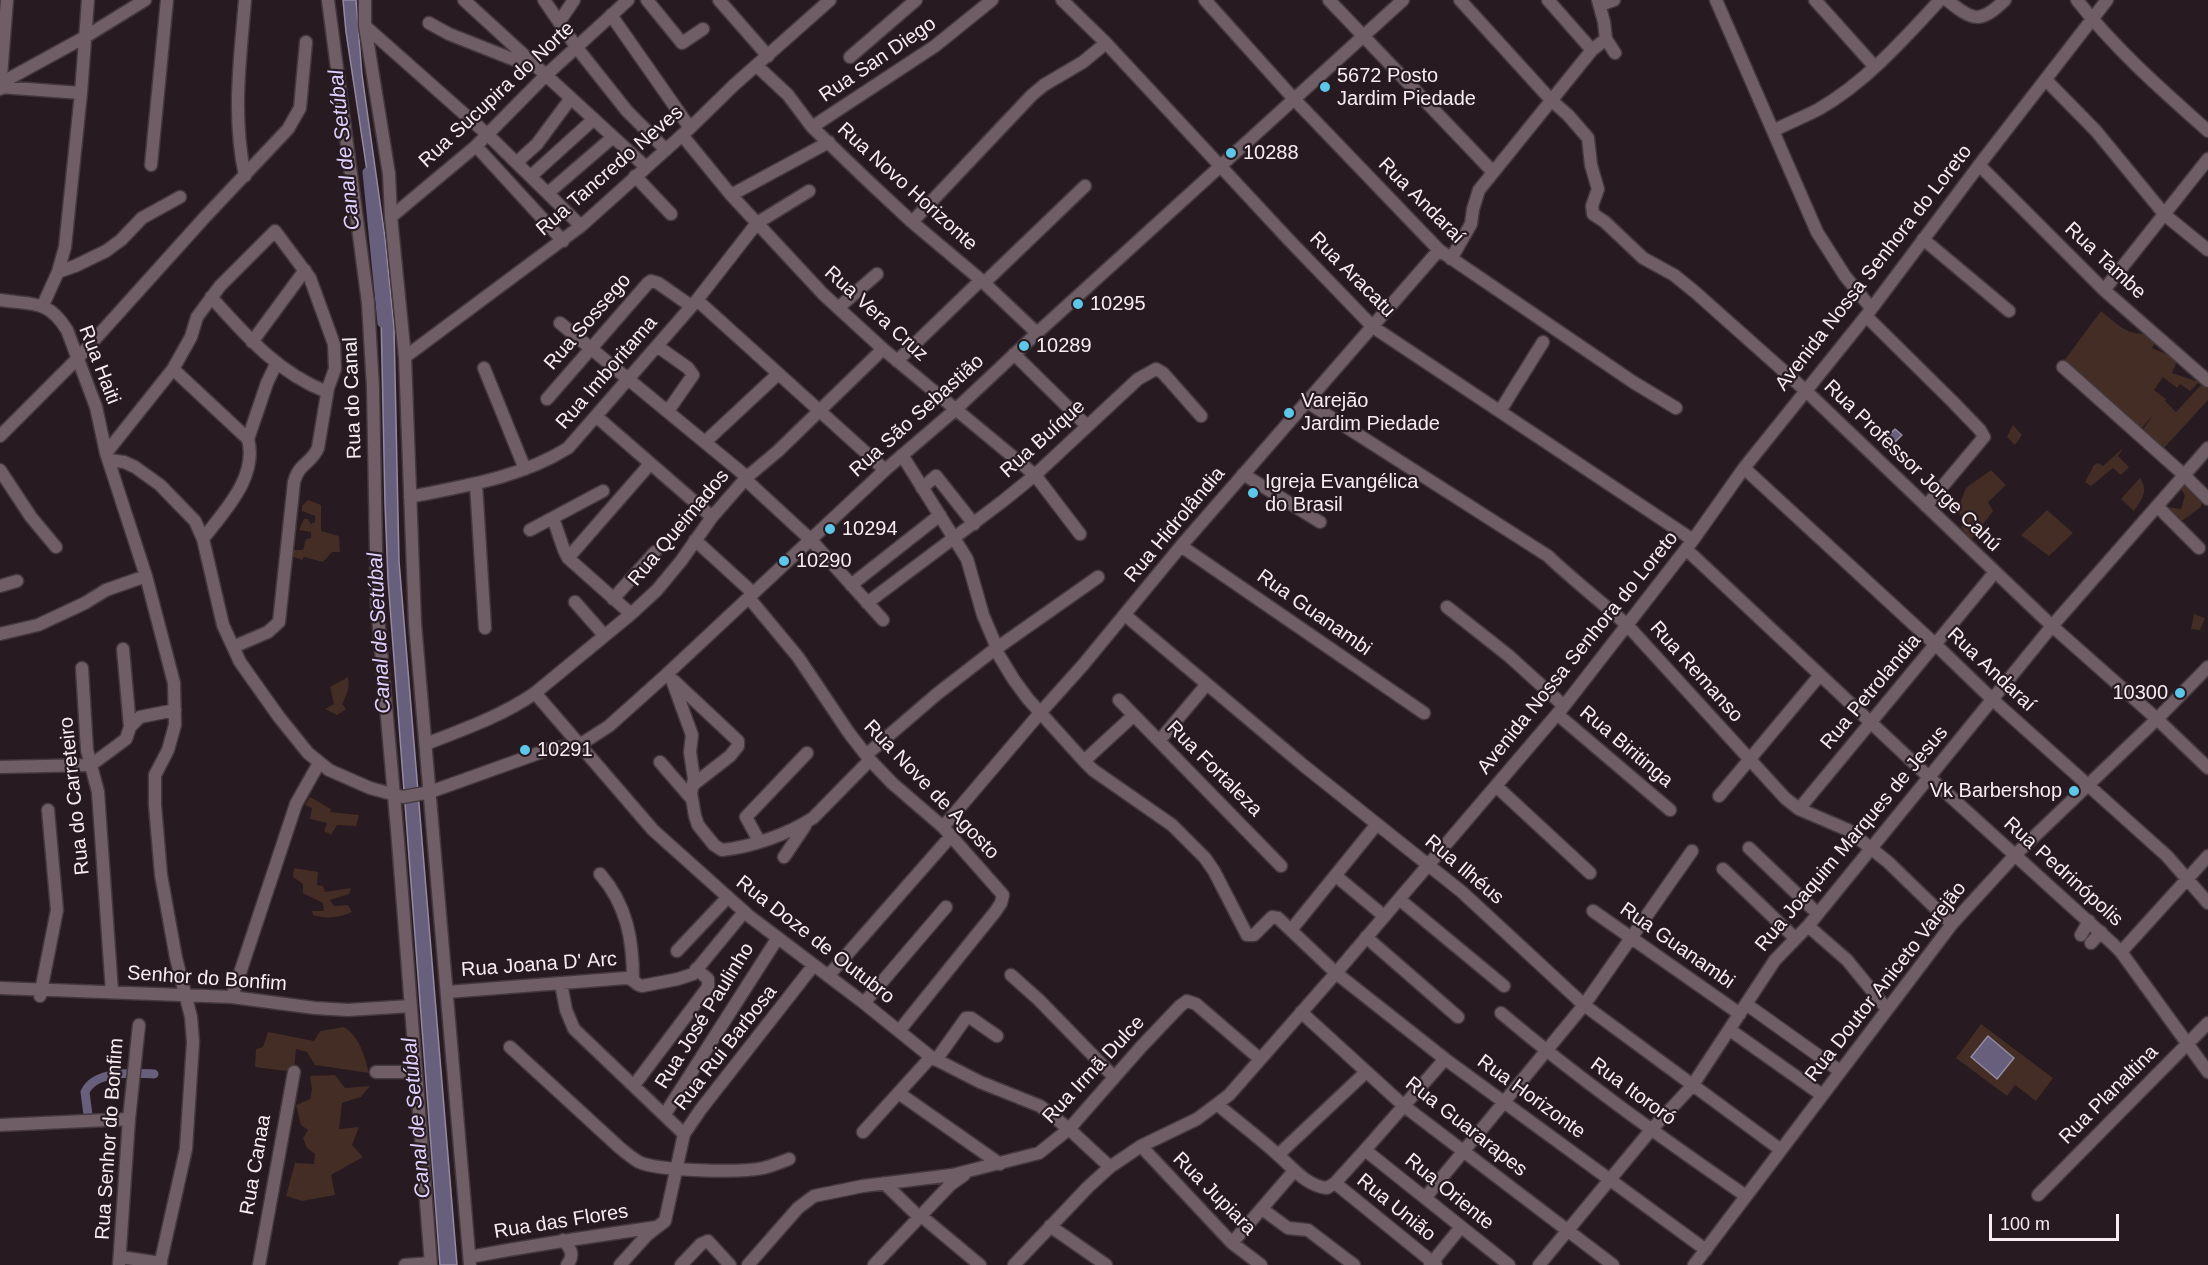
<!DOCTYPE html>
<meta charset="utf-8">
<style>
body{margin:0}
#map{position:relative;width:2208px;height:1265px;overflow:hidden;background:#271a20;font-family:Arial,sans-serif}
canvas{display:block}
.scale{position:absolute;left:1989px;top:1214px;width:130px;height:27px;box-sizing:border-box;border:3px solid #f7edf1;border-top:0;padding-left:8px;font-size:18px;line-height:21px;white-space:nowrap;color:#f7edf1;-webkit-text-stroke:4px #271a20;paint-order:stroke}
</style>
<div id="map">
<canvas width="2208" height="1265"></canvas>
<div class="scale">100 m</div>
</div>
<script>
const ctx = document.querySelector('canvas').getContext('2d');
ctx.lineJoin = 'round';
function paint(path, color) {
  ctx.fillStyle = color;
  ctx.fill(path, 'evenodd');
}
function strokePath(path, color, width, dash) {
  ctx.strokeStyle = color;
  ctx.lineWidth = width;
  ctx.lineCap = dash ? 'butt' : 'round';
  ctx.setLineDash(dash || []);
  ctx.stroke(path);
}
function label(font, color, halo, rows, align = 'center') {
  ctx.font = font + ' Arial,sans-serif';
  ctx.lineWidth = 4.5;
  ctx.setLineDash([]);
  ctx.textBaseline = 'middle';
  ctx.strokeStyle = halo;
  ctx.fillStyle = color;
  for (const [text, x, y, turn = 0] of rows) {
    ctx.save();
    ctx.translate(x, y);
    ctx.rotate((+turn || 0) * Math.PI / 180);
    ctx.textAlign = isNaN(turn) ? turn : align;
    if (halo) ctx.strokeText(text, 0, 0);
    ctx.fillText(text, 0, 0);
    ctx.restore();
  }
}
paint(new Path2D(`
 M2101,311C2117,324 2128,337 2150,333L2156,341L2152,348L2178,359L2172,373L2199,382L2190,391L2180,384L2177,388L2163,377L2154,390L2166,399L2165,401L2176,412L2203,383L2208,389V400L2164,448L2142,431L2153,415L2140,430L2064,361Z
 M2013,425L2022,435L2015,445L2007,437Z
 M2123,448L2118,456L2129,467L2121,475L2113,468L2091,486L2085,482L2094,465L2098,463L2103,466Z
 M1991,470L2006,485L1988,502L1993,511L1971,540L1961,527L1965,521L1957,511L1966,488Z
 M2140,478C2149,491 2142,499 2134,511L2121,499Z
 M2179,486H2191L2195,492L2194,494L2202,500L2201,507L2183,520L2175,521L2168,512V507L2181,509L2185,495Z
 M308,500L321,505V531L339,536L340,552H332L323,562L304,557L302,560L288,555L289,550H303L306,539L311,538V532L299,530L304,519H308L311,524L315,522V516L302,511V506Z
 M2047,510L2073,533L2049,556L2021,535Z
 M2194,614L2205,618L2200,630L2191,629Z
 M348,677C350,687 347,695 342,704L346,709L337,715L325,709L334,704L330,687Z
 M310,797L331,809L330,812L359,815L356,826L337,825L331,835L324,831L327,823L310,819L312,808L305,805Z
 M294,868L318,872L317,885L323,886L325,892L351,888L349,894L330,900L334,906L348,905L352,912C340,918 325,919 313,915L312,911H324L323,903L303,893V884L293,877Z
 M1981,1024L2053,1078L2036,1101L2015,1085L2007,1096L1956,1058Z
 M344,1027C360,1037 364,1055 369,1073L315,1065L307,1052L296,1049L294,1072L255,1067L256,1049L263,1047L268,1032L314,1041L320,1031Z
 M335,1075L345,1088L370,1086L361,1097L342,1103L339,1129L359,1127L352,1145L363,1157L331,1175L335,1195L302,1201L286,1196L295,1163L314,1164L315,1154L307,1148L303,1138L308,1130L301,1125L296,1105L310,1099L312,1089L310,1076Z`), '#432d24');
const water = new Path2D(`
 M343,0H356L362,75L385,238L394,327L399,561L457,1265H440L388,580L385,504L381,314L369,184L346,32Z
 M1895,429L1902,435L1891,446L1885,439Z
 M1988,1036L2014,1058L1997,1079L1971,1057Z`);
paint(water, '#685f7d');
strokePath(water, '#938aa0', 1.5);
strokePath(new Path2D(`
 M367,172L382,323
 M80,1121L85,1120L88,1115L85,1092C95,1070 134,1073 154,1074`), '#685f7d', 9);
const minor = new Path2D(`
 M245,0C240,61 232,115 245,176
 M328,0L368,303L373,388L377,605L398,841L431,1265
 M365,0V26L389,174L391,217L405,357L415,623L470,1265
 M464,0L646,167
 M544,0L577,48L627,111L666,150
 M647,0L682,43L703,29
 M719,0L768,56
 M1062,0L1106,43L1289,240L1373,327L1693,540
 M1205,0L1294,99L1439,250L1633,382L1676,408
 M1329,0L1493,172
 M1460,0L1552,101L1568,115L1588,138L1591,165L1598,189L1592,206L1593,214L1605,222L1643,258L1674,275L1695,292L1805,390L2052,626L2157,719L2208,768
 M1548,0L1592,50
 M1598,0L1604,22L1606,39L1615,53
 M1716,0L1817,232L1845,276L1871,308
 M1815,0L1875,67
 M1947,0C1973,21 1980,24 2005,0
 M2077,0C2115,49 2162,90 2208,131
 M1600,5L1614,0
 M611,15L690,128
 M559,22L574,0
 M429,23L449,34L530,66
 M365,26L488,135L581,226
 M850,57L916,0
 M757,66L788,95L812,127L866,179L912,222L981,280L1037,333
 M2046,80L2096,131L2165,215L2208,250
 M1,83L85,37L145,0
 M0,87L81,93
 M0,89L7,0
 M812,127L935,46L992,0
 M1773,131C1788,123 1804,117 1819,109C1866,82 1904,39 1940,0
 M682,135L731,195L823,294L883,349L1035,475L1080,534
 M476,146L563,241
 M517,162L537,144L571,98
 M151,165L167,0
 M1979,165L2104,290L2208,381
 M531,176L594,119
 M635,176L671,214
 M548,193L613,137
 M731,195L829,142
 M391,217L476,146L546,75L628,0
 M912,222L1032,95L1044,85L1083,62L1106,43
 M1923,239L2009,311
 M1451,259L1471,224L1473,209L1479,190L1592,50L1606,39
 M58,272L75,266L106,251L121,240L142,218L180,197
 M984,283L1085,186
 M2104,290L2208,159
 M211,297C246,336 278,373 327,392
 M0,300C32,305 48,299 67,330L96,407L106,453L146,576L174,683L175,725L168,750L155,775V805L161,875L176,958L191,1017L193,1042L186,1149L160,1265
 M697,300L885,470
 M43,305L58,272L65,247L81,93L88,0
 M838,308L877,274
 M1866,316L1953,402L1980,430L1984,437L1926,506
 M560,323L747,477
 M252,342L305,270
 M657,346L688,368L693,375L668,411
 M1014,354L1087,426
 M405,357L581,226L690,128L734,85L830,0
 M897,361L981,280
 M2063,367L2184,475L2208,499
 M484,368L525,469
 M173,369L248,439
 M547,399L648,283L651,281L658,283L691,306
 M1307,402L1548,556C1574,581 1602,602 1628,626L1785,798L1799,809L1848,830L1888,862L1952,924
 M1500,411L1543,342
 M597,417L712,517
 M0,436L78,358L205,217L288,129L300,108L306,42
 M248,439L267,383L276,364
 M705,442L778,374
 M106,453L173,369L191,337L197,317L220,286L275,231L310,278L334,344L335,369L328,388L318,448C312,463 298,464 294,482L279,622L268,632L233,647
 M902,455L967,559L983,615L997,648L995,649L1014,680L1028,699L1084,761L1093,770L1172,825L1205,858L1214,871L1247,935H1254L1272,917L1278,918L1336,973L1445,1059L1706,1250
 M109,460L124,462L135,467L160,485L195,521L203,539L223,625L240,662L279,717L308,753L329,770L370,788L403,797L430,792L550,749L581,744L609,726L667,674L885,470L955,410L1037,333L1403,0
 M1744,468L1936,645L1993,700L2167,856L2208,903
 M0,470L31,517L56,547
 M1243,474L1320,522
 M746,480L811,540L883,620
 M476,484L485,628
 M922,488L936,476L974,524
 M410,497C464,486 520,478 568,448L697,300L757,223L809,191
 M2157,506L2199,548
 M553,518L564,550L568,558L631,614
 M530,530L603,491
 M203,539C225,510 258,477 248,439
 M695,540L753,593
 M1181,546L1424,713
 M1686,549L1930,778L2113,944L2121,952L2208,1072
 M568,558L650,464
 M851,585L940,515
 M0,586L17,581
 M749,598L798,657L849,733L870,760L892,783L943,827L1003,895L1001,903L995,912L899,1031
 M613,599L655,552
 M575,602L604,635
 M867,603L1003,501L1035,475L1138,379L1156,369L1163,373L1201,416
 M1447,607L1509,656L1564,706
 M1125,615L1303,765L1462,892L1584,1005L1781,1150
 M0,634L38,625L85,603L106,590L146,576
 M997,648L1098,577
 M123,649L130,727
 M82,668L87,750L98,792L112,992
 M672,680L692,735L690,752L694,779L691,793L695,816L698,825L714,845L722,850C752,847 788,834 813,818L870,760
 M674,681L738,741V746L730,756L694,784
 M535,693L653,830L749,916L864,1003L931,1057L980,1082L1040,1106L1069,1129L1110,1167
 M1119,700L1281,866
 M1557,714L1670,810
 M1159,741L1207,684
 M426,744C464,729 502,716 535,693L631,614L657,590L681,561L712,517L747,477L778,451L883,349
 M866,755L937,694L995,649
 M1084,761L1134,715
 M660,762L691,798
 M0,767L91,765L126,739L130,727L140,717L175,710
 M1496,786L1590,873
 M1719,796L1820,675
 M1799,809L1995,572
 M943,827L1040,713L1083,665L1181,546L1439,250
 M759,841L746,817L807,753
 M1749,848L1817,913
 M784,857L805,826
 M1723,869L1795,938
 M600,874C627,905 633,940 633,980
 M1336,876L1384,916
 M1399,899L1504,986
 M1593,911L1740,1014
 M1808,926L1847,960L1887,1009
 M1291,930L1377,824
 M2081,935L2089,921
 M1366,937L1458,1017
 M2091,943L2101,932
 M677,951L728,897
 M2121,952L2208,856
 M1011,975L1039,1000L1114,1077
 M828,976L951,836
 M561,984L566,1010L574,1029L684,1134
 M0,988L232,997L315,1008L348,1010L411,1006
 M447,992L626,978C634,978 635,985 642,986L678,979L693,974L744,912
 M40,996L57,910L48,810
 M232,997L296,804L319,763
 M864,1003L946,907
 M1746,1004L1840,1071
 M1301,1012L1404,1106L1613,1265
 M1501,1013C1579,1079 1662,1138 1746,1196
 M1730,1030L1822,1095
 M510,1047L620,1148C626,1153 632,1158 639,1162C659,1171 740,1173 763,1168C772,1166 781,1162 789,1159
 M936,1060L966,1018H971L997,1036
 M376,1072H415
 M635,1084L708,987V979L696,969
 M900,1094L1000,1164
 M1218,1105C1237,1121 1258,1137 1277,1154C1292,1167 1306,1186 1327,1188L1335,1183L1365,1150L1445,1059
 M665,1114L777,939
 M0,1125L129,1119
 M863,1132L931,1057
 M1141,1146L1232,1243L1261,1265
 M1365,1150L1509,1265
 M1278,1155L1366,1072
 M884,1183L916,1214L920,1215L980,1265
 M1335,1183L1436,1265
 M2038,1195L2208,1023
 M1425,1198L1584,1005L1692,851
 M1262,1209L1288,1228L1308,1230L1354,1265
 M1050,1226L1106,1265
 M563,1240C571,1249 575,1255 567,1265
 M1232,1243L1294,1171
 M120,1257L161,1263
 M470,1257C532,1245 594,1236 657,1227
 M119,1265L129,1119L139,1025
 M259,1265L294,1072
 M405,1265L430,1263
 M620,1265L647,1235L665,1221L684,1134L701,1109L813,966
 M681,1265L701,1244L708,1241L730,1265
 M748,1265L798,1208L814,1196L863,1186L952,1175L1039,1153L1069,1129L1141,1047L1180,1006L1187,1001L1196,1004L1260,1059
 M874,1265L950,1185L964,1175
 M1014,1265L1088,1187L1110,1167L1141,1146L1197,1119L1229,1095L1336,973L1564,706L1693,540L1744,468L1866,316L1983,160L2107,0
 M1430,1265L1461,1227
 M1539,1265L1651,1130L1692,1086L1775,960L1808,926L2052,626L2208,448
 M1694,1265L1952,924L2016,854L2157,719L2208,667`);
strokePath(minor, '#43383c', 15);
strokePath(minor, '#6f5e65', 12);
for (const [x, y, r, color] of [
 [1325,87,6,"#5cc7e8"],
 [1231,153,6,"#5cc7e8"],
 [1078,304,6,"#5cc7e8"],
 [1024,346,6,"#5cc7e8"],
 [1289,413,6,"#5cc7e8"],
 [1253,493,6,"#5cc7e8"],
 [830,529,6,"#5cc7e8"],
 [784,561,6,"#5cc7e8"],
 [2180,693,6,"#5cc7e8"],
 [525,750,6,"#5cc7e8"],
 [2074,791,6,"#5cc7e8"]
]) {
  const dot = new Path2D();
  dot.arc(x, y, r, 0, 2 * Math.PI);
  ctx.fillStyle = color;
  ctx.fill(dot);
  strokePath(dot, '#271a20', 2);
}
label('20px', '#f7edf1', '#271a20', [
 ["Rua San Diego",878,60,-34],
 ["Rua Sucupira do Norte",497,95,-43],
 ["Rua Tancredo Neves",610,171,-41],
 ["Rua Novo Horizonte",907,187,42],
 ["Rua Andaraí",1421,201,45],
 ["Rua Tambe",2105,261,43],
 ["Avenida Nossa Senhora do Loreto",1874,268,-52],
 ["Rua Aracatu",1352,275,45],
 ["Rua Vera Cruz",876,314,42],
 ["Rua Sossego",588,322,-49],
 ["Rua Haiti",99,365,69],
 ["Rua Imboritama",607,373,-49],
 ["Rua do Canal",353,398,-92],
 ["Rua São Sebastião",917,416,-42],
 ["Rua Buíque",1043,439,-42],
 ["Rua Professor Jorge Cahú",1912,466,44],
 ["Rua Hidrolândia",1175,525,-50],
 ["Rua Queimados",679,528,-50],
 ["Rua Guanambi",1314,613,35],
 ["Avenida Nossa Senhora do Loreto",1578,653,-51],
 ["Rua Andaraí",1991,670,43],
 ["Rua Remanso",1696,672,48],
 ["Rua Petrolandia",1871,692,-50],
 ["Rua Biritinga",1626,747,40],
 ["Rua Fortaleza",1214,769,45],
 ["Rua Nove de Agosto",931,790,46],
 ["Rua do Carreteiro",75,796,-96],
 ["Rua Joaquim Marques de Jesus",1852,839,-50],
 ["Rua Ilhéus",1464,870,40],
 ["Rua Pedrinópolis",2063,872,42],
 ["Rua Doze de Outubro",815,940,38],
 ["Rua Guanambi",1677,946,35],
 ["Rua Joana D' Arc",539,965,-4],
 ["Senhor do Bonfim",207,979,4],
 ["Rua Doutor Aniceto Varejão",1886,982,-52],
 ["Rua José Paulinho",705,1016,-58],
 ["Rua Rui Barbosa",726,1048,-52],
 ["Rua Irmã Dulce",1094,1070,-47],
 ["Rua Itororó",1633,1092,36],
 ["Rua Planaltina",2109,1095,-45],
 ["Rua Horizonte",1531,1097,36],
 ["Rua Guararapes",1466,1127,38],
 ["Rua Senhor do Bonfim",110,1139,-86],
 ["Rua Canaa",256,1165,-80],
 ["Rua Oriente",1449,1192,39],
 ["Rua Jupiara",1214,1194,45],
 ["Rua União",1396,1208,39],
 ["Rua das Flores",561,1222,-9]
]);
label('20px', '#f7edf1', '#271a20', [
 ["5672 Posto",1337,76],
 ["Jardim Piedade",1337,99],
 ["10288",1243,153],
 ["10295",1090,304],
 ["10289",1036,346],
 ["Varejão",1301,401],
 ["Jardim Piedade",1301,424],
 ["Igreja Evangélica",1265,482],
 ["do Brasil",1265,505],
 ["10294",842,529],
 ["10290",796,561],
 ["10300",2168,693,"right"],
 ["10291",537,750],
 ["Vk Barbershop",2062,791,"right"]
], 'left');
label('italic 21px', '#e0d2ff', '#271a20', [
 ["Canal de Setúbal",345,150,-96],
 ["Canal de Setúbal",380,633,-93],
 ["Canal de Setúbal",417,1118,-95]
]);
</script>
